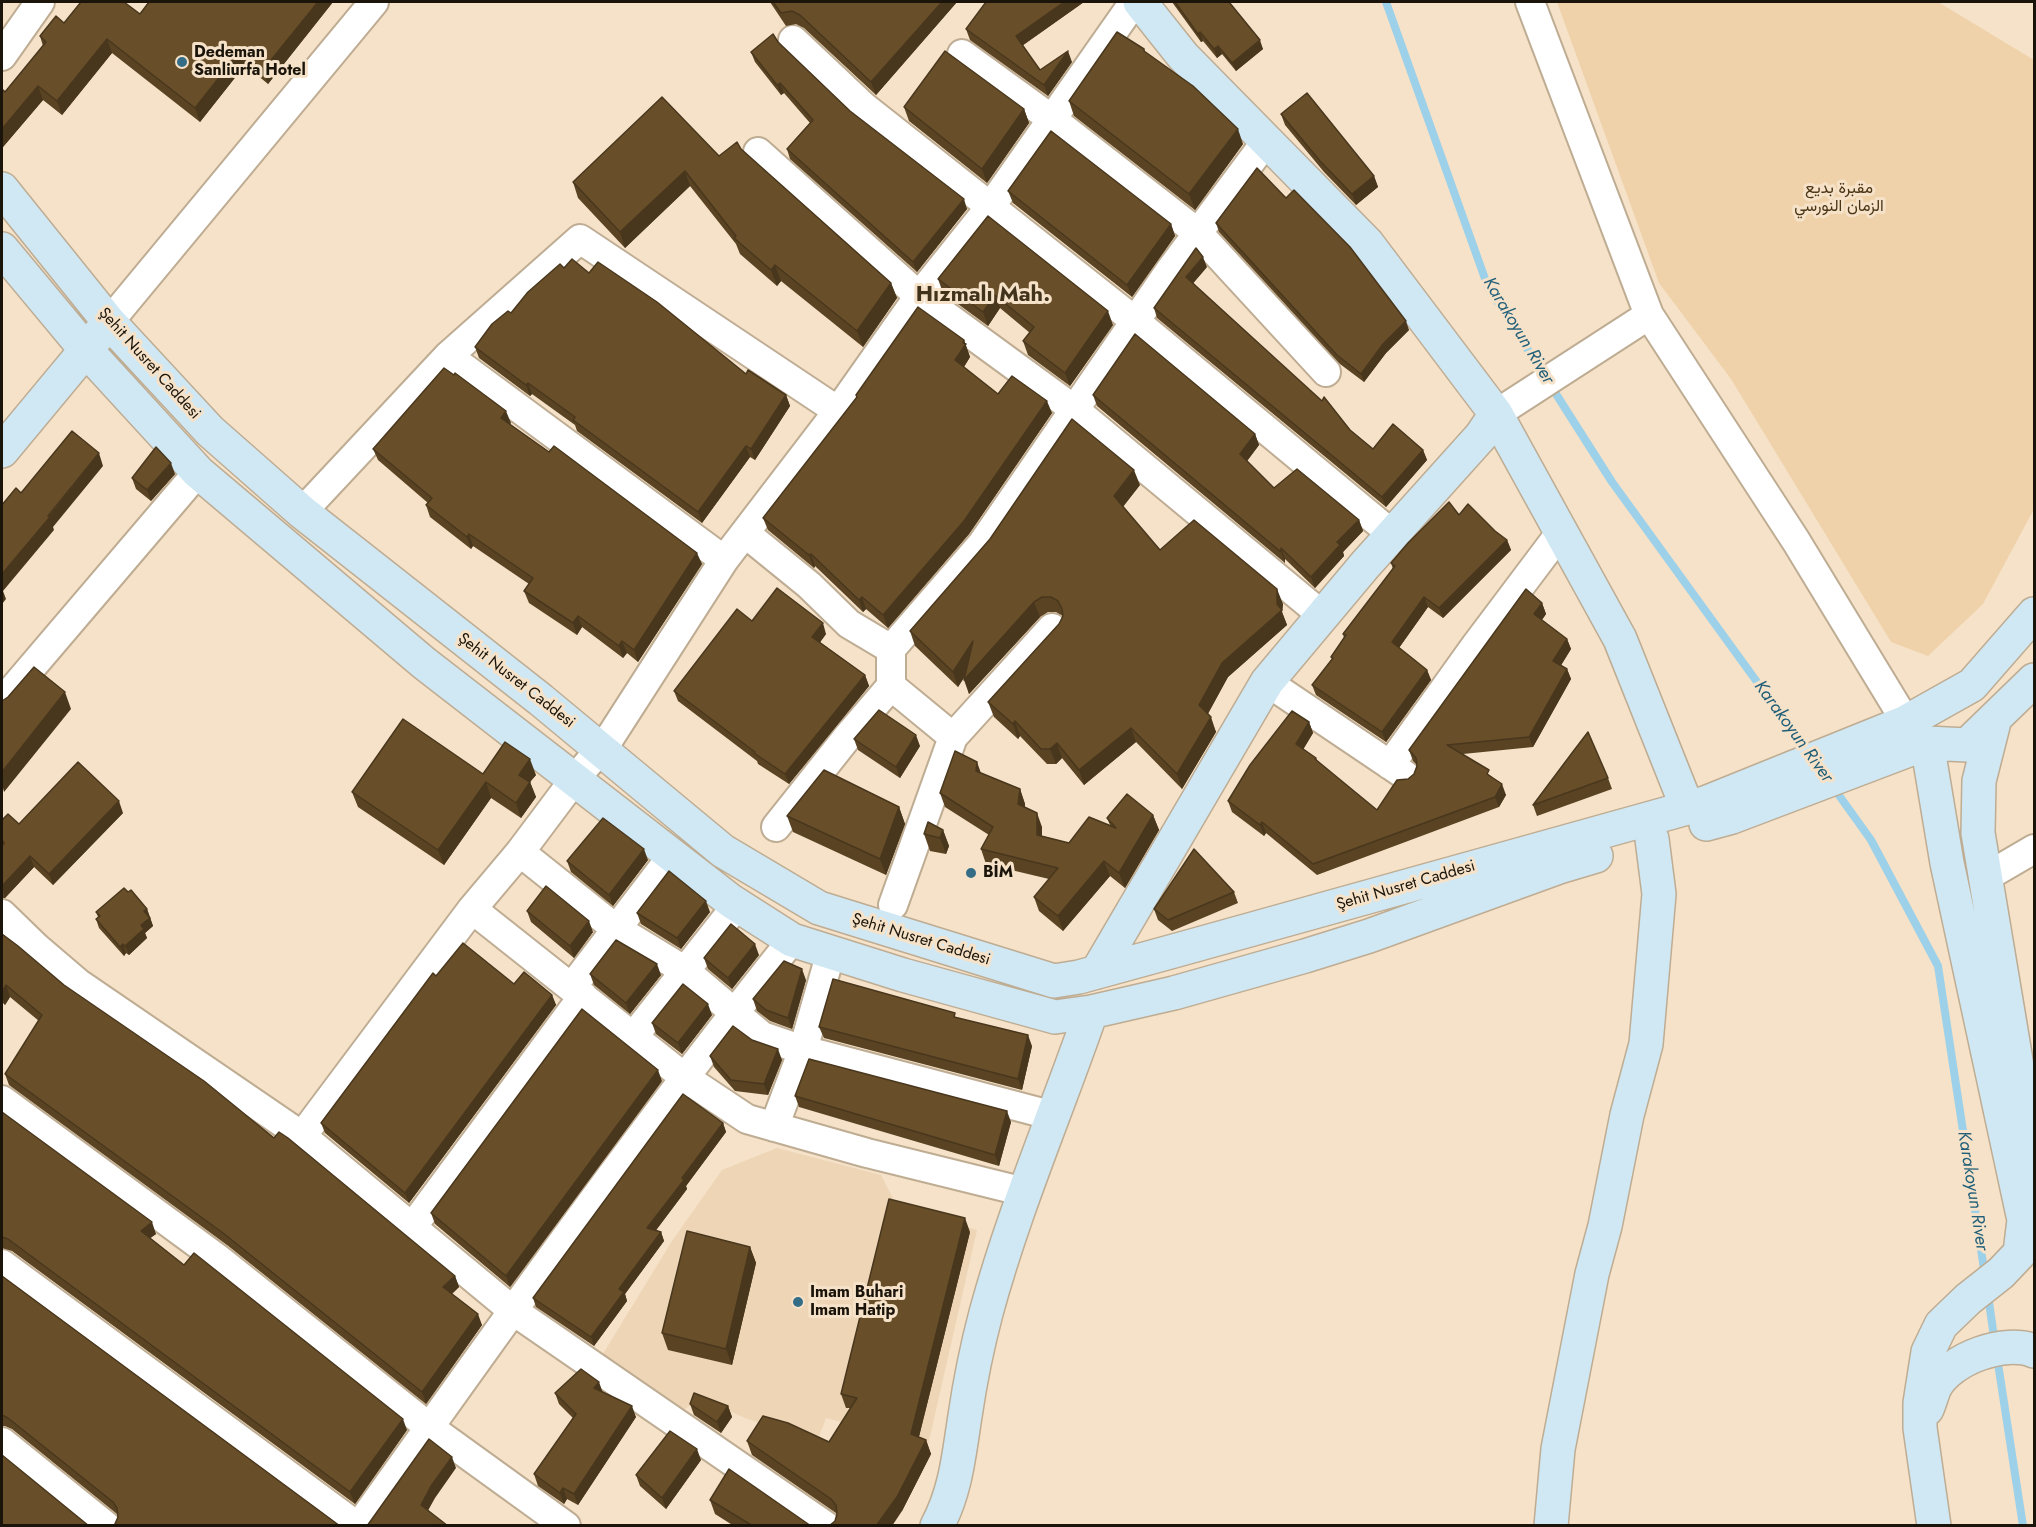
<!DOCTYPE html>
<meta charset="utf-8">
<style>
body{margin:0}
#map{position:relative;width:2036px;height:1527px;overflow:hidden;background:#f5e2c8;font-family:Jost,sans-serif}
canvas{display:block}
.frame{position:absolute;inset:0;border:3px solid #1a140a;pointer-events:none}
</style>
<div id="map">
<canvas width="2036" height="1527"></canvas>
<div class="frame"></div>
</div>
<script>
const ctx = document.querySelector('canvas').getContext('2d');
ctx.lineJoin = 'round';
function paint(path, color) {
  ctx.fillStyle = color;
  ctx.fill(path, 'evenodd');
}
function strokePath(path, color, width, dash) {
  ctx.strokeStyle = color;
  ctx.lineWidth = width;
  ctx.lineCap = dash ? 'butt' : 'round';
  ctx.setLineDash(dash || []);
  ctx.stroke(path);
}
function label(font, color, halo, rows, align = 'center') {
  ctx.font = font + ' Jost,Vazirmatn,sans-serif';
  ctx.lineWidth = 6;
  ctx.setLineDash([]);
  ctx.textBaseline = 'middle';
  ctx.strokeStyle = halo;
  ctx.fillStyle = color;
  for (const [text, x, y, turn = 0] of rows) {
    ctx.save();
    ctx.translate(x, y);
    ctx.rotate((+turn || 0) * Math.PI / 180);
    ctx.textAlign = isNaN(turn) ? turn : align;
    if (halo) ctx.strokeText(text, 0, 0);
    ctx.fillText(text, 0, 0);
    ctx.restore();
  }
}
paint(new Path2D(`
 M777,1148L881,1175L898,1208L977,1230L928,1445L826,1418L817,1442L745,1418L701,1398L675,1416L598,1362L672,1241L722,1170Z`), '#edd5b6');
paint(new Path2D(`
 M1557,2H1938L2034,60V509L1983,604L1928,656L1891,642L1731,379L1659,283Z`), '#efd2aa');
strokePath(new Path2D(`
 M1386,2L1488,287L1612,482L1810,755
 M1833,787L1871,840L1938,966L1985,1276
 M1988,1295L1995,1344
 M1997,1357L2023,1526`), '#9dd0e9', 8);
const street = new Path2D(`
 M1530,2L1649,315L1796,541L1906,722
 M793,40L863,106L1135,321L1392,534
 M962,54L1053,120L1198,233L1326,372
 M2,56L40,2
 M758,152L919,296L1075,410L1322,615
 M109,322L374,2
 M448,356L724,560
 M1496,414L1649,315
 M302,512L448,356L580,239L838,411
 M745,533L809,585L849,624L891,649
 M1267,682L1405,775
 M891,686L953,737
 M2,702L198,472
 M1390,765L1476,645L1561,532
 M776,827L849,735L891,686V649L982,544L1171,269L1267,140
 M520,852L615,928L684,970L762,1036L803,1050L1054,1116
 M1986,877L2034,849
 M893,905L953,737L1052,628
 M472,909L684,1077L747,1119L867,1153L1025,1192
 M2,914L37,948L78,983L302,1136L512,1310L826,1526
 M572,987L672,856
 M633,1037L737,905
 M2,1100L217,1258L429,1427L566,1526
 M774,1127L803,1050L831,952
 M302,1136L472,909L520,852L574,780L609,739L724,560L838,411L919,296L991,206L1134,2
 M413,1226L583,996
 M2,1264L357,1526
 M2,1442L106,1526
 M359,1526C500,1328 640,1130 792,940`);
const secondary = new Path2D(`
 M1140,2L1183,56L1367,243L1496,414L1620,639L1687,807
 M2,189L109,322L210,431L302,512L541,700L723,851L819,908L1054,981L1079,977L1181,949L1705,803L1906,722L1972,685L2034,614
 M2,249L86,350L198,472L424,663L731,901L792,940L903,975L1055,1017L1091,1012L1174,993L1305,956L1369,936L1559,867L1596,856
 M2,451L100,333
 M1995,718L1979,781L1978,833L2034,1168
 M1927,743L1947,863L2024,1220L2020,1253L2001,1273L1968,1299L1941,1325L1928,1352L1920,1403V1428L1934,1526
 M1706,824L1732,817L1927,743L1967,745L2034,680
 M1097,972L1267,682L1365,565L1481,436L1496,414
 M1927,1409C1930,1402 1932,1394 1935,1387C1951,1358 2005,1339 2034,1351
 M937,1526C956,1491 959,1454 965,1416C970,1382 977,1347 986,1313C1014,1210 1056,1113 1091,1012
 M1551,1526L1558,1449L1592,1274L1605,1226L1627,1115L1646,1044L1659,894L1652,839`);
strokePath(street, '#beac93', 32);
strokePath(secondary, '#beac93', 36);
strokePath(street, '#fff', 28);
strokePath(secondary, '#d0e8f4', 33);
paint(new Path2D(`
 M149,2H333L268,84L245,65L200,122L112,53L62,115L43,100L3,147L2,146V89L5,92L43,46L40,36L64,23L140,14Z
 M770,2H957L876,95L804,28L796,24L786,26Z
 M1084,2L1022,46L1040,70L1072,62L1048,96L970,40L966,29Z
 M1172,2H1229L1263,49L1236,71L1222,54L1217,58L1203,41L1201,42Z
 M778,42L850,111L967,209L917,272L790,159L787,149L810,123L784,93L781,95L755,62L751,52Z
 M1144,49L1145,52L1243,144L1195,210L1074,116L1069,101Z
 M904,107L1024,109L1029,123L987,183L909,121Z
 M1281,114L1374,176L1378,187L1356,205L1324,172L1285,125Z
 M741,149L891,283L897,298L863,347L781,281L777,286L740,254L736,244L690,186L625,248L578,198L573,182L719,156Z
 M1008,191L1171,224L1175,236L1132,297L1013,203Z
 M1216,223L1409,330L1386,353L1364,382L1340,364L1219,232Z
 M1207,267L1193,283L1350,430L1373,449L1423,450L1427,460L1386,507L1157,318L1154,308Z
 M589,273L746,374L786,395L790,406L755,460L750,457L702,523L577,431L575,425L532,394L530,396L479,358L475,347L511,313Z
 M938,279L1113,325L1070,386L1028,355L1023,341L1030,333L1000,308L988,326L943,293Z
 M964,340L970,357L964,367L998,394L1052,413L969,534L888,628L866,609L863,612L815,566L814,568L768,530L763,518L857,398L856,395Z
 M1093,395L1255,434L1259,445L1247,461L1274,488L1359,520L1363,531L1343,552L1344,556L1315,588L1285,559V563L1097,406Z
 M511,423L510,424L702,564L638,662L627,653L623,658L582,627L577,635L529,603L524,591L529,584L473,546L471,549L430,517L426,505L428,503L378,460L373,449Z
 M175,474L151,501L136,489L132,478Z
 M1140,485L1123,507L1160,550L1283,604L1282,612L1287,625L1228,677L1208,714L1216,732L1182,789L1136,742L1084,785L1062,758L1056,764H1047L1020,736L1018,739L994,717L988,702L1059,624L1063,616L1056,612H1048L1040,617L969,694L965,676L958,687L915,646L910,631Z
 M1459,515L1495,531L1507,540L1511,550L1443,618L1428,607L1399,648L1427,670L1431,680L1386,742L1316,695L1312,685L1332,659L1331,657L1344,638L1343,634L1393,569L1391,563Z
 M1542,603L1546,614L1542,620L1567,639L1571,649L1561,665L1567,669L1571,679L1533,747L1463,754L1492,777L1506,795L1499,807L1317,875L1266,833L1264,836L1232,812L1228,801L1309,722L1313,733L1303,749L1316,758L1318,762L1377,810L1408,779L1414,774L1417,765L1413,761L1409,750Z
 M752,621L826,634L820,642L865,675L869,686L789,784L758,764L757,761L678,701L674,691Z
 M854,739L920,746L900,778L858,750Z
 M982,774L1020,789L1025,804V807L1042,827V836L1069,843L1110,825L1107,818L1153,815L1159,830L1125,888L1110,876L1063,931L1039,911L1034,897L1049,879L986,864L981,849L989,835L945,807L940,793Z
 M536,775L530,782L536,797L521,818L491,798L444,865L358,807L352,792Z
 M1608,778L1612,789L1537,816L1533,805Z
 M899,807L905,824L886,875L793,832L787,816Z
 M123,813L53,885L34,867L5,898H2V820L19,824Z
 M943,830L949,846L946,854L930,851L924,834Z
 M648,860L613,906L571,872L567,861Z
 M1234,892L1238,903L1172,931L1158,920L1154,909Z
 M147,909L153,926L145,933L147,938L129,955L126,953L124,956L99,928L96,919L98,917L96,912Z
 M527,911L593,932L574,958L531,922Z
 M710,912L681,949L641,924L637,913Z
 M2,935L64,985L274,1138L455,1276L459,1287L452,1294L482,1325L426,1404L227,1245L9,1085L5,1074L39,1021L10,997L5,1005L2,1002Z
 M759,955L732,989L708,969L704,958Z
 M590,974L661,975L630,1014L594,985Z
 M436,976L514,984L552,995L556,1005L409,1203L325,1133L321,1123Z
 M806,980L792,1029L770,1021L757,1011L753,999Z
 M712,1015L682,1054L656,1034L652,1023Z
 M957,1018L1032,1046L1022,1090L824,1038L819,1027Z
 M752,1040L782,1060L768,1095L735,1091L714,1067L710,1056Z
 M662,1081L510,1287L435,1224L431,1213Z
 M795,1096L1011,1122L999,1166L799,1107Z
 M2,1112L156,1234L150,1238L184,1265L407,1430L355,1504L12,1251L2,1248Z
 M723,1123L726,1132L686,1186L687,1189L656,1230L661,1232L664,1241L625,1294L627,1301L594,1346L536,1307L533,1298Z
 M970,1232L919,1437L926,1440L931,1454L902,1511L835,1521L837,1514L836,1513L752,1455L747,1441L829,1442L850,1408H846L841,1394Z
 M750,1247L756,1263L732,1365L668,1350L662,1333Z
 M2,1276L340,1526L118,1517L117,1514L12,1429L5,1426H2Z
 M603,1392L636,1417L578,1505L567,1499L564,1504L538,1486L534,1474L573,1418L559,1404L555,1393Z
 M690,1404L728,1406L732,1417L721,1433L694,1415Z
 M701,1460L666,1509L640,1486L636,1475Z
 M710,1500L811,1526H734L715,1514Z`), '#594323');
paint(new Path2D(`
 M318,2H333L268,84L263,70Z
 M942,2H957L876,95L871,82Z
 M1064,2H1084L1020,47L1016,36Z
 M1200,32L1203,41L1201,42L1198,34Z
 M107,39L112,53L62,115L57,101Z
 M1260,40L1263,49L1236,71L1232,63Z
 M1218,46L1222,54L1217,58L1214,49Z
 M240,51L245,65L200,122L195,108Z
 M1068,51L1072,62L1048,96L1044,85Z
 M780,83L784,93L781,95L777,85Z
 M38,86L43,100L3,147L2,143V129Z
 M1024,109L1029,123L987,183L982,169Z
 M1238,129L1243,144L1195,210L1189,194Z
 M685,171L690,186L625,248L620,232Z
 M1374,176L1378,187L1356,205L1352,194Z
 M964,199L967,209L917,272L913,262Z
 M1171,224L1175,236L1132,297L1127,285Z
 M1203,257L1207,267L1190,287L1186,277Z
 M775,265L781,281L777,286L771,270Z
 M891,283L897,298L863,347L857,331Z
 M995,295L1000,308L988,326L983,312Z
 M1108,311L1113,325L1070,386L1065,373Z
 M1406,321L1409,330L1386,353L1364,382L1361,374L1383,344Z
 M964,340L970,357L960,373L955,360Z
 M528,383L532,394L530,396L526,385Z
 M786,395L790,406L755,460L751,449Z
 M1047,401L1052,413L969,534L888,628L883,615Z
 M506,411L511,423L506,430L501,418Z
 M1255,434L1259,445L1244,465L1240,454Z
 M746,446L750,457L702,523L698,512Z
 M1423,450L1427,460L1386,507L1382,497Z
 M99,453L103,466L53,527L54,530L3,591L6,599L2,604V574Z
 M171,463L175,474L151,501L147,490Z
 M1134,470L1140,485L1119,511L1114,496Z
 M1359,520L1363,531L1343,552L1344,556L1315,588L1311,577L1337,542Z
 M469,534L473,546L471,549L467,537Z
 M1507,540L1511,550L1443,618L1439,608Z
 M1281,548L1285,559V563L1281,552Z
 M697,553L702,564L638,662L634,650Z
 M811,554L815,566L814,568L809,555Z
 M1277,589L1283,604L1282,612L1287,625L1228,677L1204,720L1199,705L1222,663L1277,604Z
 M862,597L866,609L863,612L859,600Z
 M1424,597L1428,607L1396,652L1392,642Z
 M1034,602L1040,617L969,694L964,680Z
 M1542,603L1546,614L1538,625L1534,614Z
 M578,616L582,627L577,635L573,623Z
 M823,623L826,634L816,648L812,637Z
 M1567,639L1571,649L1557,672L1553,661Z
 M622,641L627,653L623,658L619,646Z
 M973,641L978,656L958,687L953,672Z
 M1567,669L1571,679L1533,747L1529,737Z
 M1427,670L1431,680L1386,742L1382,732Z
 M865,675L869,686L789,784L785,774Z
 M65,692L71,709L4,792L2,784V772Z
 M1211,717L1216,732L1182,789L1177,774Z
 M1015,721L1020,736L1018,739L1013,724Z
 M1309,722L1313,733L1300,755L1296,744Z
 M1131,728L1136,742L1084,785L1079,770Z
 M916,735L920,746L900,778L896,767Z
 M1057,743L1062,758L1056,764L1050,749Z
 M530,759L536,775L530,782L536,797L521,818L516,803L519,775Z
 M977,762L982,776L976,771Z
 M486,782L491,798L444,865L438,850Z
 M1502,784L1506,795L1499,807L1495,797Z
 M1020,789L1025,804L1023,818L1018,804Z
 M119,801L123,813L53,885L49,874Z
 M899,807L905,824L886,875L880,859Z
 M1037,813L1042,827V850L1037,835Z
 M1153,815L1159,830L1125,888L1119,873Z
 M1262,822L1266,833L1264,836L1260,825Z
 M943,830L949,846L946,854L940,838Z
 M644,849L648,860L613,906L609,895Z
 M30,856L34,867L5,898L2,886Z
 M1104,861L1110,876L1063,931L1058,916Z
 M706,901L710,912L681,949L677,938Z
 M147,909L153,926L145,933L147,938L129,955L125,946L141,925L144,911Z
 M589,921L593,932L574,958L570,946Z
 M123,944L126,953L124,956L120,947Z
 M755,944L759,955L732,989L728,978Z
 M657,964L661,975L630,1014L626,1003Z
 M802,969L806,980L792,1029L788,1018Z
 M6,985L10,997L5,1005L2,995V992Z
 M552,995L556,1005L409,1203L405,1193Z
 M708,1004L712,1015L682,1054L678,1043Z
 M1028,1035L1032,1046L1022,1090L1018,1079Z
 M778,1049L782,1060L768,1095L764,1084Z
 M658,1070L662,1081L510,1287L506,1276Z
 M1007,1111L1011,1122L999,1166L995,1155Z
 M723,1123L726,1132L686,1186L687,1189L651,1237L647,1228L682,1178Z
 M965,1218L970,1232L916,1448L911,1434Z
 M152,1222L156,1234L145,1242L141,1231Z
 M661,1232L664,1241L625,1294L627,1301L594,1346L591,1337L619,1289Z
 M750,1247L756,1263L732,1365L726,1349Z
 M455,1276L459,1287L447,1298L443,1287Z
 M478,1314L482,1325L426,1404L422,1392Z
 M599,1382L603,1393L594,1388Z
 M632,1406L636,1417L578,1505L574,1494Z
 M728,1406L732,1417L721,1433L717,1422Z
 M403,1419L407,1430L355,1504L350,1492Z
 M926,1440L931,1454L902,1511L892,1526H876Z
 M697,1449L701,1460L666,1509L662,1498Z
 M452,1457L456,1468L435,1498L425,1516L421,1505L431,1486Z
 M563,1488L567,1499L564,1504L560,1493Z`), '#49371d');
const building = new Path2D(`
 M81,2H124L140,14L149,2H318L263,70L240,51L195,108L107,39L57,101L38,86L2,129V89L5,92L46,42L40,36L56,16L64,23Z
 M773,2H942L871,82L800,15L792,11L781,13Z
 M986,2H1064L1016,36L1040,70L1068,51L1044,85L966,29Z
 M1175,2H1229L1260,40L1232,63L1218,46L1214,49L1200,32L1198,34Z
 M1117,32L1144,49V51L1193,86L1238,129L1189,194L1069,101Z
 M773,34L778,42L850,111L964,199L913,262L787,149L813,120L780,83L777,85L751,52Z
 M945,51L1024,109L982,169L904,107Z
 M1307,93L1374,176L1352,194L1320,161L1281,114Z
 M662,97L719,156L737,142L741,149L891,283L857,331L775,265L771,270L734,238L736,236L685,171L620,232L573,182Z
 M1051,131L1171,224L1127,285L1008,191Z
 M1257,168L1286,198L1294,190L1350,247L1406,321L1383,344L1361,374L1337,355L1216,223Z
 M988,216L1108,311L1065,373L1023,341L1034,327L995,295L983,312L938,279Z
 M1196,248L1203,257L1186,277L1322,401L1324,397L1350,430L1373,449L1393,424L1423,450L1382,497L1154,308Z
 M572,259L589,273L598,262L657,302L746,374L748,370L786,395L751,449L746,446L698,512L573,420L575,417L528,383L526,385L475,347L492,324L508,311L511,313L528,292L560,264L564,268Z
 M918,307L964,340L963,343L966,344L955,360L998,394L1012,376L1047,401L964,521L883,615L862,597L859,600L811,554L809,555L763,518L857,397L856,395Z
 M1135,334L1255,434L1240,454L1274,488L1297,469L1359,520L1337,542L1340,545L1311,577L1281,548V552L1093,395Z
 M444,368L454,375L455,373L506,411L501,418L549,452L554,446L697,553L634,650L622,641L619,646L578,616L573,623L524,591L533,578L469,534L467,537L426,505L432,498L373,449Z
 M1072,419L1134,470L1114,496L1160,550L1194,520L1277,589V604L1282,610L1222,663L1199,705L1211,717L1177,774L1131,728L1079,770L1057,743L1050,749H1041L1015,721L1013,724L988,702L1059,624L1063,616L1062,609L1058,601L1051,597H1042L1034,602L964,680L973,641L953,672L910,631L990,539Z
 M72,431L99,453L48,516L50,517L2,574V505L16,488L21,493Z
 M156,447L171,463L147,490L132,478Z
 M1449,502L1459,515L1468,504L1495,531L1507,540L1439,608L1424,597L1392,642L1427,670L1382,732L1312,685L1333,658L1331,657L1346,635L1343,634L1395,566L1391,563L1408,543Z
 M777,588L823,623L812,637L865,675L785,774L754,753L755,752L674,691L737,609L752,621Z
 M1526,589L1542,603L1534,614L1567,639L1553,661L1567,669L1529,737L1447,745L1489,770L1487,774L1502,784L1495,797L1313,864L1262,822L1260,825L1228,801L1250,765L1292,711L1309,722L1296,744L1316,758L1315,759L1377,810L1397,780L1408,779L1414,774L1417,766L1416,758L1409,750Z
 M34,667L65,692L2,772V701L8,697Z
 M879,710L916,735L896,767L854,739Z
 M403,719L483,774L505,742L530,759L519,775L530,782L516,803L486,782L438,850L352,792Z
 M1588,732L1608,778L1533,805L1572,753Z
 M955,751L977,762L976,771L1020,789L1018,804L1037,813V835L1069,843L1089,817L1116,828L1107,818L1127,794L1153,815L1119,873L1104,861L1058,916L1034,897L1058,868L981,849L993,827L940,793Z
 M78,762L119,801L49,874L30,856L2,886V846L4,843L2,840V820L8,814L19,824Z
 M824,770L899,807L880,859L787,816Z
 M603,818L644,849L609,895L567,861Z
 M928,822L943,830L940,838L924,834Z
 M1194,849L1234,892L1168,920L1154,909Z
 M669,871L706,901L677,938L637,913Z
 M546,886L589,921L570,946L527,911Z
 M124,888L128,892L131,890L147,909L144,911L150,918L141,925L144,929L125,946L123,944L120,947L96,919L100,916L96,912Z
 M731,924L755,944L728,978L704,958Z
 M2,934L18,946L64,985L204,1081L274,1138L279,1132L288,1138L455,1276L443,1287L478,1314L422,1392L223,1233L5,1074L42,1015L6,985L2,992Z
 M616,940L657,964L626,1003L590,974Z
 M463,943L514,984L524,972L552,995L405,1193L321,1123L433,973L436,976Z
 M784,961L802,969L788,1018L766,1010L753,999Z
 M833,979L955,1013L954,1017L1028,1035L1018,1079L819,1027Z
 M683,984L708,1004L678,1043L652,1023Z
 M582,1009L658,1070L506,1276L431,1213Z
 M733,1026L752,1040L778,1049L764,1084L731,1080L710,1056Z
 M809,1059L1007,1111L995,1155L795,1096Z
 M683,1094L723,1123L682,1178L684,1180L647,1228L661,1232L619,1289L624,1292L591,1337L533,1298Z
 M2,1112L152,1222L141,1231L184,1265L194,1253L403,1419L350,1492L8,1239L2,1237Z
 M889,1199L965,1218L911,1434L926,1440L897,1497L876,1526H829L835,1521L837,1514L836,1505L831,1499L747,1441L763,1416L788,1423L829,1442L857,1398L841,1394Z
 M687,1231L750,1247L726,1349L662,1333Z
 M2,1276L340,1526H114L118,1517L117,1508L113,1502L8,1418L2,1415Z
 M581,1369L599,1382L594,1388L632,1406L574,1494L563,1488L560,1493L534,1474L576,1414L555,1393Z
 M694,1393L728,1406L717,1422L690,1404Z
 M670,1431L697,1449L662,1498L636,1475Z
 M429,1439L452,1457L431,1486L421,1505L448,1526H367Z
 M2,1455L89,1526H2Z
 M729,1469L811,1526H753L710,1500Z`);
paint(building, '#684e29');
strokePath(building, '#49371d', 1.5);
for (const [x, y, r, color] of [
 [182,62,6,"#356d87"],
 [971,873,6,"#356d87"],
 [798,1302,6,"#356d87"]
]) {
  const dot = new Path2D();
  dot.arc(x, y, r, 0, 2 * Math.PI);
  ctx.fillStyle = color;
  ctx.fill(dot);
  strokePath(dot, '#f5e2c8', 2);
}
label('bold 16px', '#1a140a', '#f5e2c8', [
 ["Dedeman",194,53],
 ["Sanliurfa Hotel",194,71],
 ["BİM",983,873],
 ["Imam Buhari",810,1293],
 ["Imam Hatip",810,1311]
], 'left');
label('16px', '#493414', '#f5e2c8', [
 ["مقبرة بديع",1839,189],
 ["الزمان النورسي",1839,207]
]);
label('16px', '#1a140a', '#f5e2c8', [
 ["Şehit Nusret Caddesi",149,364,48],
 ["Şehit Nusret Caddesi",516,681,38],
 ["Şehit Nusret Caddesi",1406,886,-16],
 ["Şehit Nusret Caddesi",921,940,17]
]);
label('italic 18px', '#225f79', '#f5e2c8', [
 ["Karakoyun River",1518,331,59],
 ["Karakoyun River",1793,732,54],
 ["Karakoyun River",1972,1191,81]
]);
label('bold 22px', '#41321c', '#f5e2c8', [
 ["Hızmalı Mah.",983,296]
]);
</script>
